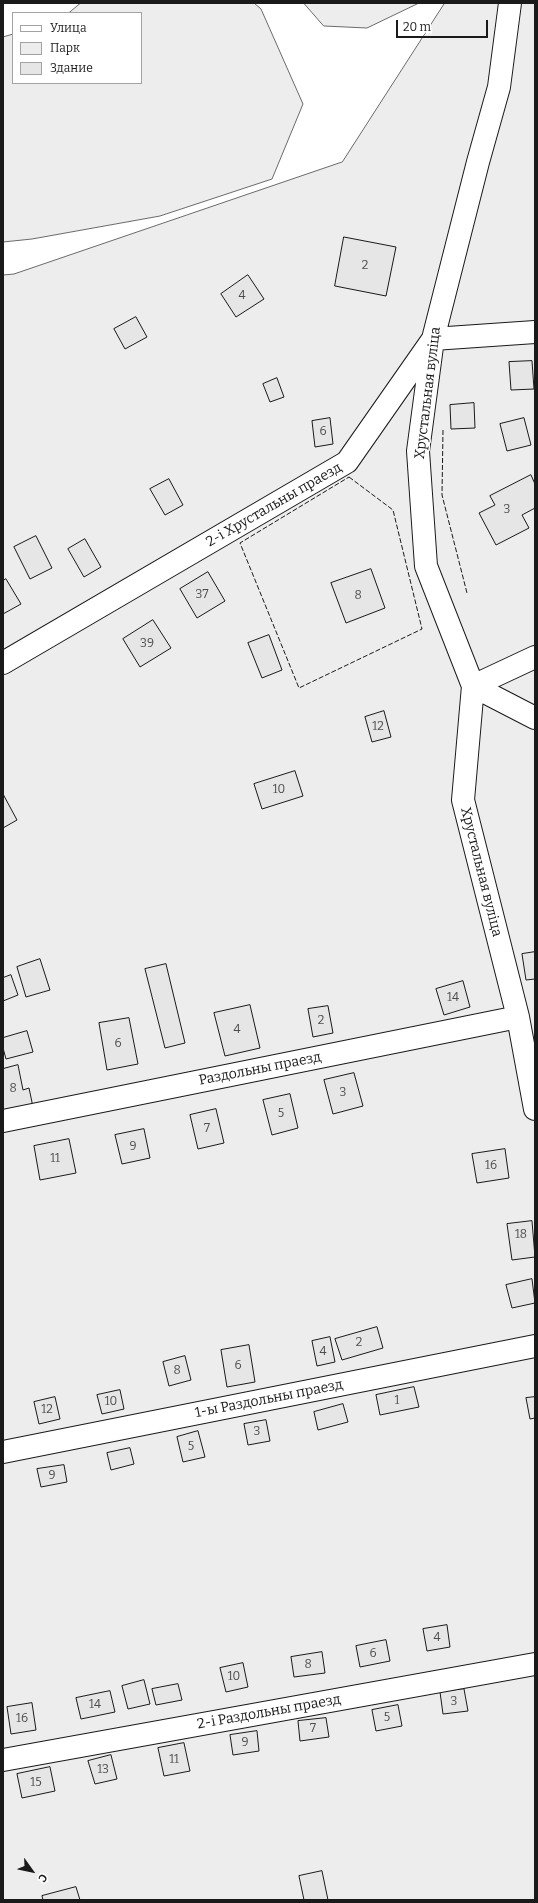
<!DOCTYPE html>
<meta charset="utf-8">
<style>
body{margin:0}
#map{position:relative;width:538px;height:1903px;overflow:hidden;background:#fff;font-family:Bitter,serif}
canvas{display:block}
.frame{position:absolute;inset:0;border:4px solid #1a1a1a;pointer-events:none}
.legend{position:absolute;left:12px;top:12px;width:130px;height:72px;box-sizing:border-box;background:#fff;border:1px solid #a3a3a3;margin:0;padding:5px 7px;list-style:none;font-size:12px;color:#1a1a1a}
.legend li{display:flex;align-items:center;gap:8px;height:20px}
.legend b{width:20px;border:1px solid #a3a3a3}
.north{position:absolute;left:12px;top:1851px;width:40px;height:40px;-webkit-text-stroke:3px #fff;paint-order:stroke;rotate:123deg;font-size:11px;font-weight:700;line-height:16px;text-align:center;color:#1a1a1a}
.north::after{content:'';display:block;margin:auto;width:14px;height:18px;background:#1a1a1a;clip-path:polygon(50% 0,100% 100%,50% 72%,0 100%)}
.scale{position:absolute;left:396px;top:20px;width:92px;height:18px;box-sizing:border-box;border:2px solid #1a1a1a;border-top:0;padding-left:5px;font-size:12px;line-height:14px;white-space:nowrap;color:#1a1a1a;-webkit-text-stroke:3px #fff;paint-order:stroke}
</style>
<div id="map">
<canvas width="538" height="1903"></canvas>
<div class="frame"></div>
<ul class="legend">
<li><b style="height:5px;background:#fff"></b>Улица</li>
<li><b style="height:11px;background:#ededed"></b>Парк</li>
<li><b style="height:11px;background:#e6e6e6"></b>Здание</li>
</ul>
<div class="north">С</div>
<div class="scale">20 m</div>
</div>
<script>
const ctx = document.querySelector('canvas').getContext('2d');
ctx.lineJoin = 'round';
function paint(path, color) {
  ctx.fillStyle = color;
  ctx.fill(path, 'evenodd');
}
function strokePath(path, color, width, dash) {
  ctx.strokeStyle = color;
  ctx.lineWidth = width;
  ctx.lineCap = dash ? 'butt' : 'round';
  ctx.setLineDash(dash || []);
  ctx.stroke(path);
}
function label(font, color, halo, rows, align = 'center') {
  ctx.font = font + ' Bitter,serif';
  ctx.lineWidth = 3;
  ctx.setLineDash([]);
  ctx.textBaseline = 'middle';
  ctx.strokeStyle = halo;
  ctx.fillStyle = color;
  for (const [text, x, y, turn = 0] of rows) {
    ctx.save();
    ctx.translate(x, y);
    ctx.rotate((+turn || 0) * Math.PI / 180);
    ctx.textAlign = isNaN(turn) ? turn : align;
    if (halo) ctx.strokeText(text, 0, 0);
    ctx.fillText(text, 0, 0);
    ctx.restore();
  }
}
const green = new Path2D(`
 M81,3H254L261,9L303,104L272,179L160,216L32,239L3,242V37L13,34V83H141V13H69Z
 M304,3H419L367,28L324,26Z
 M445,3H535V1900H3V275L14,274L342,162Z`);
paint(green, '#ededed');
strokePath(green, '#6a6a6a', 1);
const building = new Path2D(`
 M344,237L396,247L386,296L335,286Z
 M248,275L264,299L236,317L221,294Z
 M136,317L147,337L125,349L114,329Z
 M532,361L534,389L511,390L509,362Z
 M277,378L284,397L270,402L263,384Z
 M474,403L475,428L451,429L450,405Z
 M330,418L333,444L315,447L312,421Z
 M524,418L531,445L507,451L500,424Z
 M531,475L535,484V508L522,515L529,528L496,545L479,513L495,505L490,496Z
 M169,479L183,505L165,515L150,489Z
 M36,536L52,568L30,579L14,547Z
 M85,539L101,567L84,577L68,549Z
 M371,569L385,608L346,623L331,583Z
 M208,572L225,601L197,618L180,589Z
 M6,579L21,604L3,614V581Z
 M153,620L171,648L140,667L123,639Z
 M269,635L282,670L262,678L248,643Z
 M384,711L391,737L372,742L365,717Z
 M295,771L303,796L262,809L254,784Z
 M3,794L17,820L3,828Z
 M535,952V979L526,980L522,954Z
 M40,959L50,990L26,997L17,967Z
 M166,964L185,1043L165,1048L145,969Z
 M11,975L18,995L3,1001V978Z
 M463,981L470,1007L444,1015L436,989Z
 M250,1005L260,1048L225,1056L214,1013Z
 M328,1006L333,1033L313,1037L308,1009Z
 M129,1018L138,1064L107,1070L99,1023Z
 M27,1031L33,1052L6,1059L3,1048V1038Z
 M18,1065L23,1090L29,1088L33,1107L3,1113V1069Z
 M354,1073L363,1106L333,1114L324,1080Z
 M290,1094L298,1128L272,1135L263,1100Z
 M216,1109L224,1143L198,1149L190,1115Z
 M144,1129L150,1158L122,1164L115,1135Z
 M69,1139L76,1173L40,1180L34,1146Z
 M505,1149L509,1178L477,1183L472,1154Z
 M532,1221L535,1257L512,1260L507,1224Z
 M532,1279L535,1303L512,1308L506,1285Z
 M377,1327L383,1348L342,1360L335,1339Z
 M330,1337L335,1362L317,1366L312,1341Z
 M249,1345L255,1382L227,1387L221,1350Z
 M185,1356L191,1380L169,1386L163,1362Z
 M414,1387L419,1407L380,1415L376,1395Z
 M120,1390L124,1409L102,1414L97,1395Z
 M55,1397L60,1419L39,1424L34,1402Z
 M535,1397V1418L530,1419L526,1398Z
 M343,1404L348,1422L318,1430L314,1412Z
 M266,1420L270,1441L248,1445L244,1424Z
 M198,1431L205,1457L183,1462L177,1437Z
 M130,1448L134,1464L111,1470L107,1453Z
 M64,1465L67,1482L41,1487L37,1469Z
 M447,1625L450,1647L427,1651L423,1629Z
 M386,1640L390,1661L360,1667L356,1646Z
 M322,1652L325,1673L294,1677L291,1657Z
 M243,1663L248,1687L226,1692L220,1668Z
 M144,1680L150,1704L128,1709L122,1686Z
 M178,1684L182,1700L156,1705L152,1689Z
 M464,1689L468,1711L443,1714L440,1692Z
 M110,1691L115,1712L81,1719L76,1698Z
 M32,1703L36,1730L11,1734L7,1707Z
 M398,1705L402,1726L376,1731L372,1710Z
 M326,1718L329,1737L300,1741L298,1721Z
 M257,1731L259,1751L233,1755L230,1735Z
 M184,1743L190,1771L164,1776L158,1748Z
 M111,1755L117,1779L95,1784L88,1761Z
 M50,1767L55,1791L22,1798L17,1774Z
 M322,1871L328,1900H304L299,1876Z
 M76,1887L80,1900H43L42,1896Z`);
paint(building, '#e6e6e6');
strokePath(building, '#1a1a1a', 1);
const minor = new Path2D(`
 M510,3L499,87L478,162L433,339L418,451L426,566L473,686L463,800L518,1017L535,1109
 M3,663L347,462L433,339L535,332
 M473,686L535,718
 M473,686L535,657
 M3,1121L518,1017
 M3,1452L535,1346
 M3,1760L535,1664`);
strokePath(minor, '#1a1a1a', 24);
strokePath(minor, '#fff', 22);
strokePath(new Path2D(`
 M443,430L442,495L467,593
 M349,477L393,510L422,629L299,688L240,543Z`), '#1a1a1a', 1, [5, 2]);
label('12px', '#4d4d4d', null, [
 ["2",365,266],
 ["4",242,296],
 ["6",323,432],
 ["3",507,510],
 ["37",202,595],
 ["8",358,596],
 ["39",147,644],
 ["12",378,727],
 ["10",279,790],
 ["14",453,998],
 ["2",321,1021],
 ["4",237,1030],
 ["6",118,1044],
 ["8",13,1089],
 ["3",343,1093],
 ["5",281,1114],
 ["7",207,1129],
 ["9",133,1147],
 ["11",55,1159],
 ["16",491,1166],
 ["18",521,1235],
 ["2",359,1343],
 ["4",323,1352],
 ["6",238,1366],
 ["8",177,1371],
 ["1",397,1401],
 ["10",111,1402],
 ["12",47,1410],
 ["3",257,1432],
 ["5",191,1447],
 ["9",52,1476],
 ["4",437,1638],
 ["6",373,1654],
 ["8",308,1665],
 ["10",234,1677],
 ["3",454,1702],
 ["14",95,1705],
 ["5",387,1718],
 ["16",22,1719],
 ["7",313,1729],
 ["9",245,1743],
 ["11",174,1760],
 ["13",103,1770],
 ["15",36,1783]
]);
label('14px', '#1a1a1a', '#fff', [
 ["Хрустальная вуліца",428,393,-83],
 ["2-і Хрустальны праезд",274,505,-30],
 ["Хрустальная вуліца",481,872,76],
 ["Раздольны праезд",260,1069,-11],
 ["1-ы Раздольны праезд",269,1399,-11],
 ["2-і Раздольны праезд",269,1712,-10]
]);
</script>
